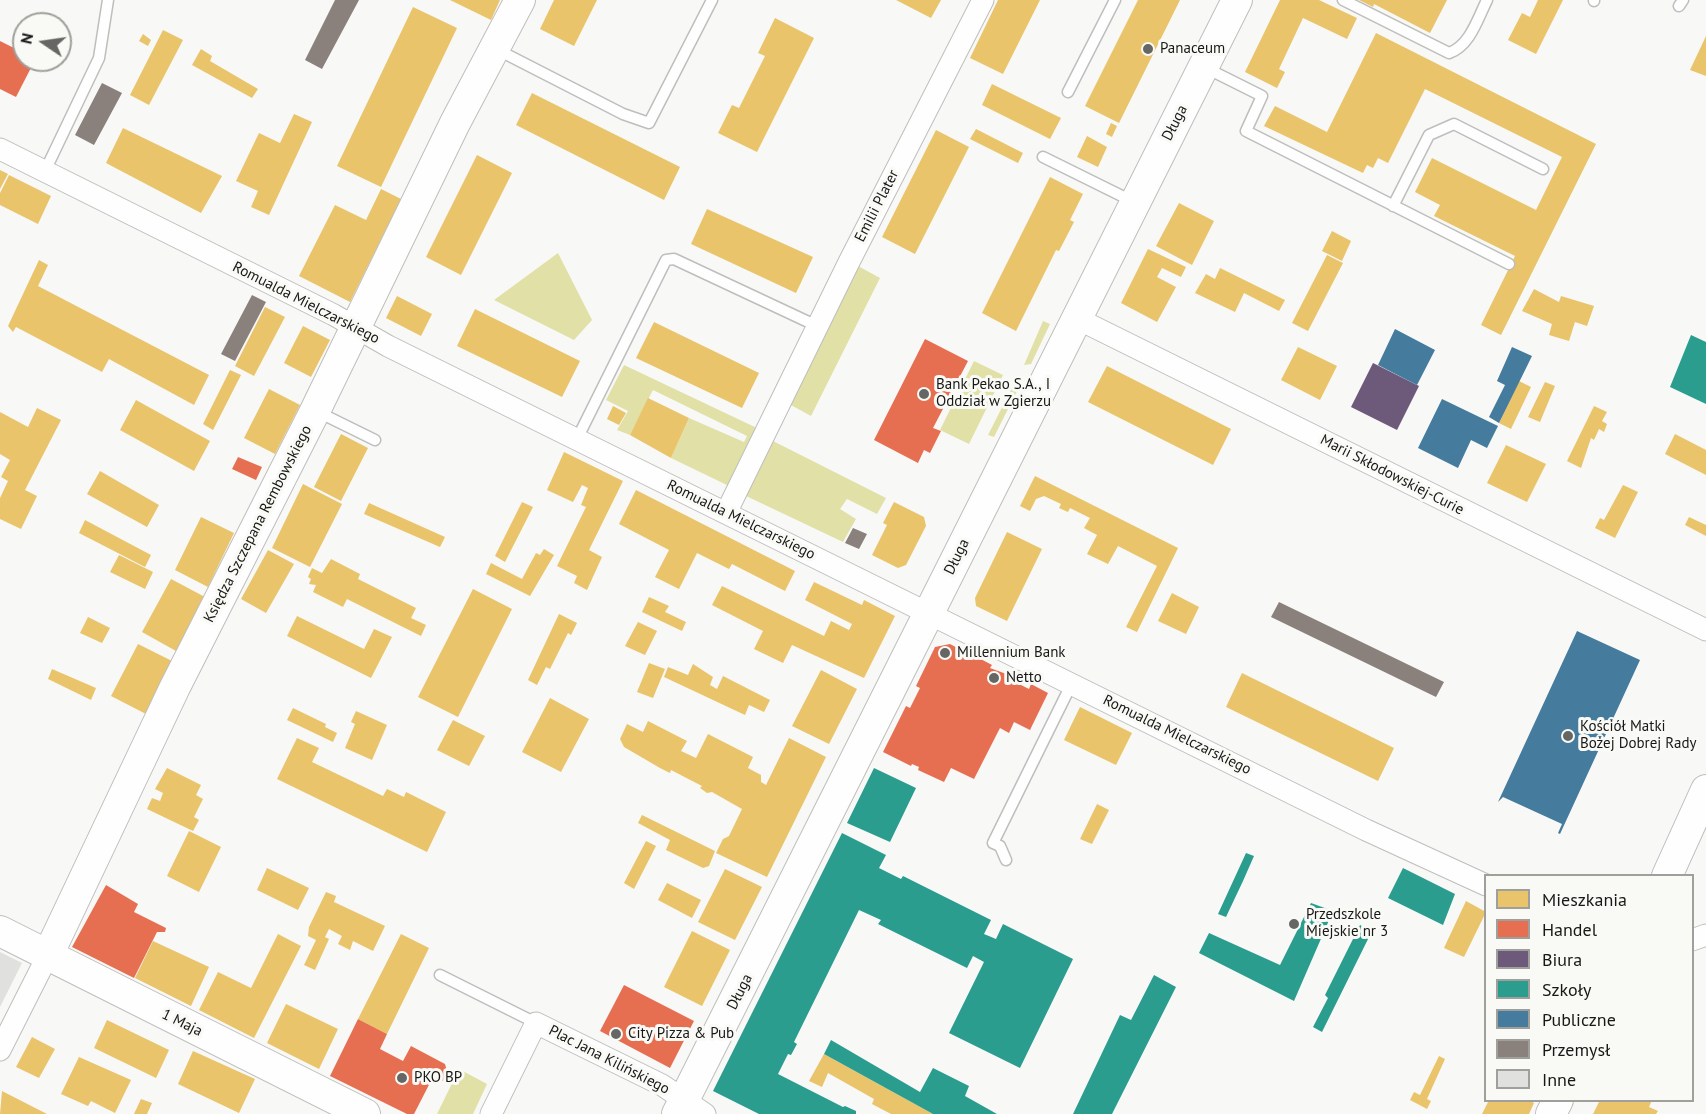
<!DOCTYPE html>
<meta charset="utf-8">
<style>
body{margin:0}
#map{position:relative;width:1706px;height:1114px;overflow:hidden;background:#f8f8f7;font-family:"PT Sans",sans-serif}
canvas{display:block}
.legend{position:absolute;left:1484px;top:874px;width:210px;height:228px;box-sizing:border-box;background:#f9f9f6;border:2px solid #9f9f9c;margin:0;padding:8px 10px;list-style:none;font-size:18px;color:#171716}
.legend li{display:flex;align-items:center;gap:12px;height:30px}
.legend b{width:30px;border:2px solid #9f9f9c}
.north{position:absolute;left:12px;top:12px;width:60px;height:60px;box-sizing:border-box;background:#f9f9f6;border:2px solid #9f9f9c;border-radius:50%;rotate:283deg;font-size:16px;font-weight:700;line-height:24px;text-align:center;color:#171716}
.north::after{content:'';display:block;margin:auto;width:21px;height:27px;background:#666665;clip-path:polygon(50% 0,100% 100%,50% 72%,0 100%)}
</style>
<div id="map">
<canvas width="1706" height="1114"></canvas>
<ul class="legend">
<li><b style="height:16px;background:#e9c46a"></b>Mieszkania</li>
<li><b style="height:16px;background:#e76f51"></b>Handel</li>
<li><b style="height:16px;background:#6d597a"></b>Biura</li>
<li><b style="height:16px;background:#2a9d8f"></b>Szkoły</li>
<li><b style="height:16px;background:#457b9d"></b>Publiczne</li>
<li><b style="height:16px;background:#8a817c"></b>Przemysł</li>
<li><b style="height:16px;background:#e0e0de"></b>Inne</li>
</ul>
<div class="north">N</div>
</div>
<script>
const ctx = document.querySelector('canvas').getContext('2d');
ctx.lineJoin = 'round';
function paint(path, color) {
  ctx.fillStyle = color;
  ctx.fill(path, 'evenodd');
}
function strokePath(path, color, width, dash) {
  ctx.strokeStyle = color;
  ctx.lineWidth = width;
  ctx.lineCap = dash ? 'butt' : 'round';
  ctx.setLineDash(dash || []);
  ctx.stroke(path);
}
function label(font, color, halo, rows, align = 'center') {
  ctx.font = font + ' "PT Sans",sans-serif';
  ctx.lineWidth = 6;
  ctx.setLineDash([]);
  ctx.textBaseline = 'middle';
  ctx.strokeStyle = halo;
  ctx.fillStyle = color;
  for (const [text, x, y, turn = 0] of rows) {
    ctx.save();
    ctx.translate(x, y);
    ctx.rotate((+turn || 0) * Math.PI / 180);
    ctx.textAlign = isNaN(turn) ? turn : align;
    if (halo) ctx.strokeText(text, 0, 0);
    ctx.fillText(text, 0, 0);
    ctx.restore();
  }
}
paint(new Path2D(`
 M558,253L592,320L574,340L494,300Z
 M858,266L880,278L811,416L789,404Z
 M1043,321L1050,324L1031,364L1024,365Z
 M974,361L1003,375L969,444L940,430Z
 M624,365L759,429L731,487L671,458L689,418L744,442L747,436L653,390L630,435L617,430L628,411L606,400Z
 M1018,376L1022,381L994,437L988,435Z
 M771,440L886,498L877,514L847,499L840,509L856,519L843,542L744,495Z
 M459,1069L487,1084L473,1114H437Z`), '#e1e0a7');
paint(new Path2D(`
 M450,0H500L491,20Z
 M554,0H597L574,46L540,29Z
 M896,0H941L931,18Z
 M998,0H1040L1003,74L970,58Z
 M1138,0H1180L1119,123L1085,106Z
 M1280,0H1319L1357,18L1347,39L1303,18L1279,69L1285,72L1277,88L1245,72Z
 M1359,0H1447L1430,33L1374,4L1373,7Z
 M1538,0H1563L1536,54L1508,40L1522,13L1530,17Z
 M413,7L457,28L381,187L337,166Z
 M775,18L814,38L757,152L718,133L732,105L739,108L765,56L758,53Z
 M163,30L183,40L149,105L130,95Z
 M1376,33L1596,144L1501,335L1481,325L1515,256L1434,216L1440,205L1415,192L1432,158L1536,210L1562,157L1425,89L1388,163L1378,158L1373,168L1367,165L1363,173L1264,126L1275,106L1327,132Z
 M143,34L151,40L148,46L139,41Z
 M1706,36V76L1690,70Z
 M201,49L212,56L210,61L258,89L252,98L192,65Z
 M992,84L1061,118L1050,139L982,105Z
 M532,93L680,167L664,200L516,125Z
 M294,114L312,122L269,215L251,207L258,191L236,181L259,133L280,143Z
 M1111,123L1117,126L1112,137L1106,134Z
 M123,128L222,176L201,213L106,163Z
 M976,129L1023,153L1018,163L970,139Z
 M936,130L969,147L915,254L882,237Z
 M1087,136L1107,147L1098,167L1077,157Z
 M477,155L512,173L461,275L426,257Z
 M0,170L8,174L0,189Z
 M9,175L51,196L38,224L0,205V193Z
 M1050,177L1083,194L1070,220L1074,222L1059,251L1056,250L1016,331L982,313Z
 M381,189L401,199L350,302L299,276L335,205L366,220Z
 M1179,203L1214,221L1192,265L1156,246Z
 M707,209L813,257L796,293L691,244Z
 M1332,231L1351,241L1342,261L1322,251Z
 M1148,249L1186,267L1181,277L1162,268L1157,277L1176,287L1157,322L1121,303Z
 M1327,255L1343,263L1308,331L1292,323Z
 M39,260L48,265L38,286L209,375L194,405L109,359L102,372L16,327L13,332L8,326Z
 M1220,268L1285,300L1279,311L1244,293L1235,312L1195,293L1206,274L1215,279Z
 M1534,289L1559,302L1561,296L1594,306L1587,326L1575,322L1569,341L1549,335L1552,324L1522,311Z
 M397,296L432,314L421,336L386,318Z
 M265,307L285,317L254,376L235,366Z
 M475,309L580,361L562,397L457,346Z
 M654,322L759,373L742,408L636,358Z
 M303,326L330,340L311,377L284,363Z
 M1298,347L1337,366L1320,400L1281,380Z
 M1107,366L1231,429L1213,465L1088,402Z
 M230,370L241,375L213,430L203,424Z
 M1519,381L1531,387L1511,429L1499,423Z
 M1545,382L1555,386L1540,422L1528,417Z
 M269,389L300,405L275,454L244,438Z
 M648,398L689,418L671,458L630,435Z
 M136,400L210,441L194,471L120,430Z
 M613,406L626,413L619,425L607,419Z
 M1594,406L1607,412L1602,421L1607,424L1604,432L1599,429L1594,440L1591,438L1581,468L1567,461Z
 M37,408L61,420L25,490L37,496L21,529L0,519V498L8,481L1,477L10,460L0,454V412L28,427Z
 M341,434L368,448L341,501L314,487Z
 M1675,434L1706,450V475L1665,454Z
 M1506,445L1546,464L1527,502L1487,483Z
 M564,452L623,481L589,550L602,557L587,590L574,583L577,576L557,566L586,507L581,505L588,488L582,485L573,502L547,490Z
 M100,471L159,505L147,527L87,494Z
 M1035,476L1178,548L1137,632L1126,627L1157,566L1118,546L1108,564L1087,554L1097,535L1084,528L1090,518L1070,508L1068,512L1059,508L1061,504L1044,496L1036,499L1030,511L1020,506Z
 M303,484L342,504L310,567L272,548Z
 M1623,485L1638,492L1615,538L1595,528L1600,518L1604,520Z
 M636,490L795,571L785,591L732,564L729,569L697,553L679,589L655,577L669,550L619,524Z
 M522,502L533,507L505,562L495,556Z
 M894,502L924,517L926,526L906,565L898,568L872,555L887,525L883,523Z
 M369,503L445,537L440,547L364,514Z
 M201,517L234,533L208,587L175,570Z
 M1689,517L1706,525V536L1685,525Z
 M85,520L151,555L145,567L79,533Z
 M1007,532L1042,549L1007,621L976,606L975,598Z
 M544,549L554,555L530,596L486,574L491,563L522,579L536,553L540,555Z
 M268,550L294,564L266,613L241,599Z
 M119,555L153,572L145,589L110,572Z
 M331,559L360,574L358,579L416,608L411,618L426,625L421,636L347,599L343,607L313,592L316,585L309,584L311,579L308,577L312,568L322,573Z
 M171,579L205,597L176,651L142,632Z
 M814,582L862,605L864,600L895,616L864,678L792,645L783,663L754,649L763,631L712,605L722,586L824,636L831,621L849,630L852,624L805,600Z
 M473,589L512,609L458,717L418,697Z
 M1172,593L1199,607L1186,634L1158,621Z
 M649,597L669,606L665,612L686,622L682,631L642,612Z
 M559,614L577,623L571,635L568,633L550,669L546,667L537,685L528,680Z
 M297,616L364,649L374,629L392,637L371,678L287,636Z
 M88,617L110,628L102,643L80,633Z
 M638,622L657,631L645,655L625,646Z
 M138,644L172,661L146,714L111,696Z
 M649,663L665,669L653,698L637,692Z
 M693,664L713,677L710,685L717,689L723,676L770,700L764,712L749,705L745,715L664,677L668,667L688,675Z
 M52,669L96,688L91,700L48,679Z
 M821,670L857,689L829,744L792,726Z
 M1242,673L1394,748L1378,781L1226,707Z
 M550,698L589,719L561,772L522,752Z
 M1080,707L1132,733L1116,765L1064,740Z
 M293,708L326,724L325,727L337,733L333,742L287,720Z
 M356,711L387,725L372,760L345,748L355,724L351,722Z
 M453,720L485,736L469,766L437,750Z
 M648,721L687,741L681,751L696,758L708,734L753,757L748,768L761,775V782L766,785L789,738L826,757L767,877L716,853L723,839L729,836L742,809L712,792L707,793L700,788L702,786L671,770L670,773L660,768L624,747L620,739L627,724L643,732Z
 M297,738L319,748L312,762L383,796L387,789L404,797L406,792L446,812L427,852L277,779Z
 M167,768L201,785L196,795L203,799L194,817L199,820L193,831L147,809L152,798L160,801L163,793L155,789Z
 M1097,804L1109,810L1092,844L1080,839Z
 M642,815L715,851L709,866L703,868L666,850L670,840L638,823Z
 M189,831L221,847L199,892L167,876Z
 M646,841L656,846L634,889L624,883Z
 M267,868L309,888L298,910L257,890Z
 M725,869L762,887L735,940L698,922Z
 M667,883L701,900L692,918L658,900Z
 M326,892L336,896L334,902L385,926L373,951L353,941L350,950L338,944L342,936L329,929L325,937L329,939L315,970L304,965L316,940L308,936L309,927Z
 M1466,901L1486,912L1464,957L1444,948Z
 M692,931L730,950L702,1006L664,987Z
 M278,934L301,946L254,1038L199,1010L218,972L251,988Z
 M401,934L429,948L387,1034L358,1019Z
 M153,941L209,967L191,1006L135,978Z
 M286,1004L338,1029L319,1069L267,1043Z
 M107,1020L169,1050L156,1078L94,1048Z
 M32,1037L55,1049L39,1078L16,1067Z
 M193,1051L255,1079L239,1113L178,1084Z
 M824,1054L913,1103L933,1114H891L872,1104L874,1099L828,1073L822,1087L809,1081Z
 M1439,1056L1445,1059L1427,1099L1431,1101L1427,1109L1410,1100L1414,1092L1420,1095Z
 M79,1057L131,1080L115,1113L91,1101L88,1106L61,1094Z
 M2,1091L47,1114H0Z
 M141,1099L152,1103L147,1114H134Z
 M1489,1100H1529L1534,1103L1529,1114H1482Z
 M1600,1100H1652L1649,1107L1658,1111L1656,1114H1593Z`), '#e9c46a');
paint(new Path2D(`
 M0,41L24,53V60H35L16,97L0,89Z
 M925,339L968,361L933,428L941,431L930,453L924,450L918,463L874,440Z
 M238,457L262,467L256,480L232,469Z
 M950,644L967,653L966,655L974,659L975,656L992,665L990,668L1023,680L1021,685L1029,689L1031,684L1048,693L1030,730L1014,722L1009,733L1000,728L974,779L951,768L944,782L918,770L919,767L912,764L911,766L883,752L906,706L910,708L920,688L916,686L935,647Z
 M106,885L138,904L134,912L166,928L165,932H157L134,978L72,947Z
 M624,985L694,1021L670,1068L600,1031Z
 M358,1019L387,1034L380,1049L403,1061L411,1046L445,1064L447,1071L443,1081L433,1077L414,1114H407L330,1076Z`), '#e76f51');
paint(new Path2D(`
 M1373,363L1419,386L1397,430L1351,407Z`), '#6d597a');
paint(new Path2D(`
 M1691,335L1706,342V404L1670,387Z
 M874,768L916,788L890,842L847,823Z
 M842,833L886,855L879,868L901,879L903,876L991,920L984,934L996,939L1003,924L1073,959L1020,1068L949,1033L984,962L973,956L967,968L878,924L881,920L859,910L794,1042L797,1044L791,1055L788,1054L778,1074L843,1107L845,1106L856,1111V1114H759L713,1091Z
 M1246,853L1254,856L1243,881L1226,917L1218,914Z
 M1403,868L1455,894L1443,925L1388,898Z
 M1311,903L1333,911L1294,1001L1199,953L1209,933L1280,965Z
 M1360,925L1372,931L1322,1032L1313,1027L1328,998L1325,995Z
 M1154,975L1176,987L1112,1114H1073L1120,1015L1131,1020Z
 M831,1040L920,1092L933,1068L969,1086L965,1096L997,1114H933L824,1054Z`), '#2a9d8f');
paint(new Path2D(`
 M1395,329L1435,350L1417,385L1378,365Z
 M1512,347L1532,356L1499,423L1489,417L1505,385L1497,381Z
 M1442,399L1498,426L1487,448L1471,440L1458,468L1418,448Z
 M1577,631L1640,660L1560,834L1558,833L1562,824L1503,797L1498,802Z`), '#457b9d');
paint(new Path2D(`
 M335,0H359L322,69L305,60Z
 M102,83L122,93L94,145L75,135Z
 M252,295L266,302L235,361L221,354Z
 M853,528L867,534L859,549L845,543Z
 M1279,602L1444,682L1436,697L1271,617Z`), '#8a817c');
paint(new Path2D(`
 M0,952L22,963L0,1007Z`), '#e0e0de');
const lane = new Path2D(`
 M1343,0L1449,53C1470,46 1478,18 1487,0
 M1594,1V0
 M1679,6L1683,0
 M496,49L623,114L649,123L712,0
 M1204,67L1262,96L1246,131L1509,264
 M1068,92L1115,0
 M1043,157L1132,201
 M45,171L99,58L108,0
 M1393,206L1429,135L1454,124L1543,169
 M316,411L375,440
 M577,439L666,260L674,259L817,326
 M1006,860L1000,846L993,843L1072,683
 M440,975L536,1023`);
const street = new Path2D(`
 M0,149L334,315L388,346L1366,830L1486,885
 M1078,319L1706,630
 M726,513L849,262L983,0
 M1692,940L1706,935
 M0,1050L48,955
 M491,1114L536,1023L662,1085L705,1114`);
const secondary = new Path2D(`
 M1667,876L1706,790
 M0,931L365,1114
 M48,955L175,687L315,411L455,123L520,0
 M677,1114L1237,0
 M1551,1114L1558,1100`);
strokePath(lane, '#bebebd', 13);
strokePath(street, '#bebebd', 23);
strokePath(secondary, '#bebebd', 32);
strokePath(lane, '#fefefe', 10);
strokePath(street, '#fefefe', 21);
strokePath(secondary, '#fefefe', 30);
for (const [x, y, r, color] of [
 [1148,49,6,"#666665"],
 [924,394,6,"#666665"],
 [945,653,6,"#666665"],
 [994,678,6,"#666665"],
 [1568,736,6,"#666665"],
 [1294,924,6,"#666665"],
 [616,1034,6,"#666665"],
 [402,1078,6,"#666665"]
]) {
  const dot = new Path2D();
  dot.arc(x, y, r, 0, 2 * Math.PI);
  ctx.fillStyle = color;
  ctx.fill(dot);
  strokePath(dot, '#f9f9f6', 2);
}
label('15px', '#171716', '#f9f9f6', [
 ["Panaceum",1160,49],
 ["Bank Pekao S.A., I",936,385],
 ["Oddział w Zgierzu",936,402],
 ["Millennium Bank",957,653],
 ["Netto",1006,678],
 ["Kościół Matki",1580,727],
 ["Bożej Dobrej Rady",1580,744],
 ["Przedszkole",1306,915],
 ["Miejskie nr 3",1306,932],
 ["City Pizza & Pub",628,1034],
 ["PKO BP",414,1078]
], 'left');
label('15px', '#171716', '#f9f9f6', [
 ["Długa",1175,123,-63],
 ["Emilii Plater",877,206,-63],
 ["Romualda Mielczarskiego",306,303,27],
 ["Marii Skłodowskiej-Curie",1392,475,27],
 ["Romualda Mielczarskiego",741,520,26],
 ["Księdza Szczepana Rembowskiego",258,524,-63],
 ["Długa",957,557,-64],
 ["Romualda Mielczarskiego",1177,735,26],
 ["Długa",740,992,-63],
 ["1 Maja",182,1023,26],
 ["Plac Jana Kilińskiego",609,1060,27]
]);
</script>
